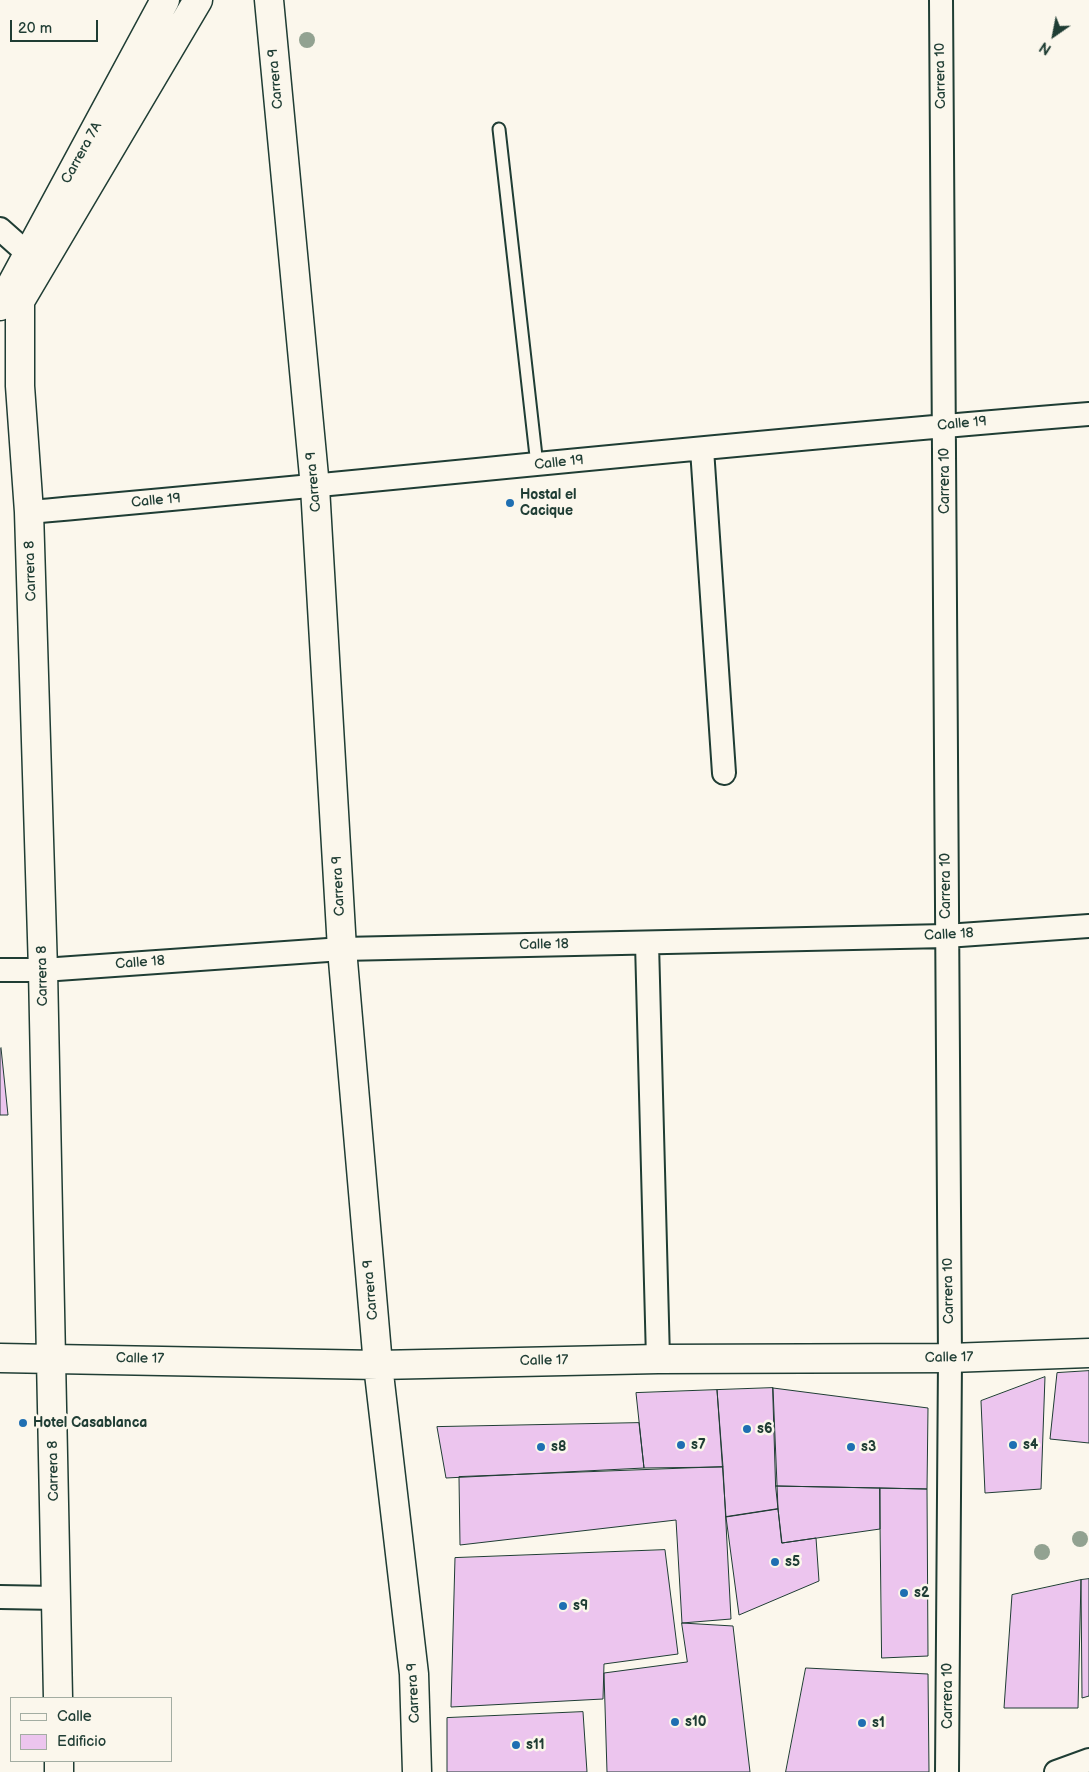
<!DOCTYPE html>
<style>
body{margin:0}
#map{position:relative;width:1089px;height:1772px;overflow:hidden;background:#fbf7ec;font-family:"Balsamiq Sans",sans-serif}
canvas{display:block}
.legend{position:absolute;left:10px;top:1697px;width:162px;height:65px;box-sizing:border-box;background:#fbf7ec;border:1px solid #a3ada2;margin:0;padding:6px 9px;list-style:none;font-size:15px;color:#1f3d34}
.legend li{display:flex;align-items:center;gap:10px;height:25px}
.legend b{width:25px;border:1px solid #a3ada2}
.north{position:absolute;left:1029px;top:10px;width:50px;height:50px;-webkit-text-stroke:4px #fbf7ec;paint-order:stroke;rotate:213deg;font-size:14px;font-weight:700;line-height:20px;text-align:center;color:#1f3d34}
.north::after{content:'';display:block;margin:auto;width:18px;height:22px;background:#1f3d34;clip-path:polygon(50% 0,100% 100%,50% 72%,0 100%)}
.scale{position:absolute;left:10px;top:20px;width:88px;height:22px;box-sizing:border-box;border:2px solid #1f3d34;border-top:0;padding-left:6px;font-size:15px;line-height:18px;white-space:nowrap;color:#1f3d34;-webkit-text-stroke:4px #fbf7ec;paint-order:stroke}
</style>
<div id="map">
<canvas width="1089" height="1772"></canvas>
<ul class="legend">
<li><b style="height:6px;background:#fbf7ec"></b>Calle</li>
<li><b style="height:14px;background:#ecc5ee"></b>Edificio</li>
</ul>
<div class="north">N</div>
<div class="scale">20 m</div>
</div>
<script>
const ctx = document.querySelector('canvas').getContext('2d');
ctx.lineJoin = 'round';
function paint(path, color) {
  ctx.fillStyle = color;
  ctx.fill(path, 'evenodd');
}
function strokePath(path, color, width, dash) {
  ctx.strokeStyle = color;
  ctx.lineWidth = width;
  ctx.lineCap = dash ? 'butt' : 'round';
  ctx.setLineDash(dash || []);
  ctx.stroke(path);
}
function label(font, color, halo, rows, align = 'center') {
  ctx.font = font + ' "Balsamiq Sans",sans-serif';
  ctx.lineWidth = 5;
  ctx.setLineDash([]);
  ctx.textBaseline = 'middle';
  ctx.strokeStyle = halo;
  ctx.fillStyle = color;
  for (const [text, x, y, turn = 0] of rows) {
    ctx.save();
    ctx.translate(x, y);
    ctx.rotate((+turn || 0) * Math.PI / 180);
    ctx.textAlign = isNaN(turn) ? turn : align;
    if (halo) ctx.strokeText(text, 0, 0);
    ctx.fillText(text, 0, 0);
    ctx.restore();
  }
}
const building = new Path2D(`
 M1,1048L8,1115H0V1049Z
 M1089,1371V1443L1050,1439L1057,1373Z
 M1045,1377L1041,1489L985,1493L981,1401Z
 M773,1388L928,1408L927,1489L776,1486Z
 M773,1388L778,1509L726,1517L717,1390Z
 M717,1390L723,1467L644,1468L636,1393Z
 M639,1423L644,1468L446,1478L437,1427Z
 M723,1467L731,1619L682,1623L676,1520L460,1545L459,1477Z
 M776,1486L880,1488V1529L782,1543Z
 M880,1488L927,1489L928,1656L882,1658Z
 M778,1509L782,1543L816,1538L819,1581L739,1615L726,1517Z
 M665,1550L678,1654L604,1664L603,1699L451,1707L455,1558Z
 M1089,1579V1696L1082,1698L1081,1580Z
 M1081,1580L1078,1708H1004L1012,1595Z
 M682,1623L733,1626L750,1772H607L604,1673L687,1662Z
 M806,1668L928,1674L929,1772H786Z
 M583,1712L587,1772H447V1718Z`);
paint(building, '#ecc5ee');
strokePath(building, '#1f3d34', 1);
const lane = new Path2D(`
 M499,129L537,465`);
const street = new Path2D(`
 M941,0L950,1358L947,1772
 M0,229L27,253
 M702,449L724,773
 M29,512C383,481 735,442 1089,414
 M647,943L658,1359
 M0,970H43L342,949L946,936L1089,926
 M0,1597L57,1598
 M1056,1772L1089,1760`);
const secondary = new Path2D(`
 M269,0L315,487L342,949L378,1365L414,1674L417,1772
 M0,306L165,0
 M0,1358L378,1365L658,1359L950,1358L1089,1353
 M58,1698L43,970L29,512L20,386V301L198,0
 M59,1761V1772`);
strokePath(lane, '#1f3d34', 15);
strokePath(street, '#1f3d34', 26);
strokePath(secondary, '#1f3d34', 31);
strokePath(lane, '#fbf7ec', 11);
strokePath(street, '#fbf7ec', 22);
strokePath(secondary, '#fbf7ec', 28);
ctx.fillStyle = '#92a291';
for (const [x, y] of [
 [307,40],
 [1080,1539],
 [1042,1552]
]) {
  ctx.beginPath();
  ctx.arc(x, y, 8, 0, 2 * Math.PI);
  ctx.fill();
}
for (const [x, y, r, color] of [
 [510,503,5,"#1f6fb2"],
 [23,1423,5,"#1f6fb2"],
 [747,1429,5,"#1f6fb2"],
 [681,1445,5,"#1f6fb2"],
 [1013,1445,5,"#1f6fb2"],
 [541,1447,5,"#1f6fb2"],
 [851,1447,5,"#1f6fb2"],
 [775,1562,5,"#1f6fb2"],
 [904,1593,5,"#1f6fb2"],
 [563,1606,5,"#1f6fb2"],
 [675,1722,5,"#1f6fb2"],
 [862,1723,5,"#1f6fb2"],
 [516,1745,5,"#1f6fb2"]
]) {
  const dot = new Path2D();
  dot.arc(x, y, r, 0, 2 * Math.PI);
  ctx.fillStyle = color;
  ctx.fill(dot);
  strokePath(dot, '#fbf7ec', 2);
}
label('14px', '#1f3d34', '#fbf7ec', [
 ["Carrera 10",941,76,-91],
 ["Carrera 9",276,79,-95],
 ["Carrera 7A",82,153,-61],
 ["Calle 19",962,424,-5],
 ["Calle 19",559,463,-6],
 ["Carrera 10",945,481,-90],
 ["Carrera 9",314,482,-95],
 ["Calle 19",156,501,-5],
 ["Carrera 8",31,571,-92],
 ["Carrera 9",339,886,-93],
 ["Carrera 10",946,886,-90],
 ["Calle 18",949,935,-3],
 ["Calle 18",544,945,-1],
 ["Calle 18",140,963,-4],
 ["Carrera 8",43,976,-91],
 ["Carrera 9",371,1290,-95],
 ["Carrera 10",949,1291,-91],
 ["Calle 17",949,1358,-1],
 ["Calle 17",140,1359,1],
 ["Calle 17",544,1361,-1],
 ["Carrera 8",54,1471,-91],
 ["Carrera 9",414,1693,-93],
 ["Carrera 10",948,1696,-90]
]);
label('bold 14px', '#1f3d34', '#fbf7ec', [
 ["Hostal el",520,495],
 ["Cacique",520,511],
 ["Hotel Casablanca",33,1423],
 ["s6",757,1429],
 ["s7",691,1445],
 ["s4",1023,1445],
 ["s8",551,1447],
 ["s3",861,1447],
 ["s5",785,1562],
 ["s2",914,1593],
 ["s9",573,1606],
 ["s10",685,1722],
 ["s1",872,1723],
 ["s11",526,1745]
], 'left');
</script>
